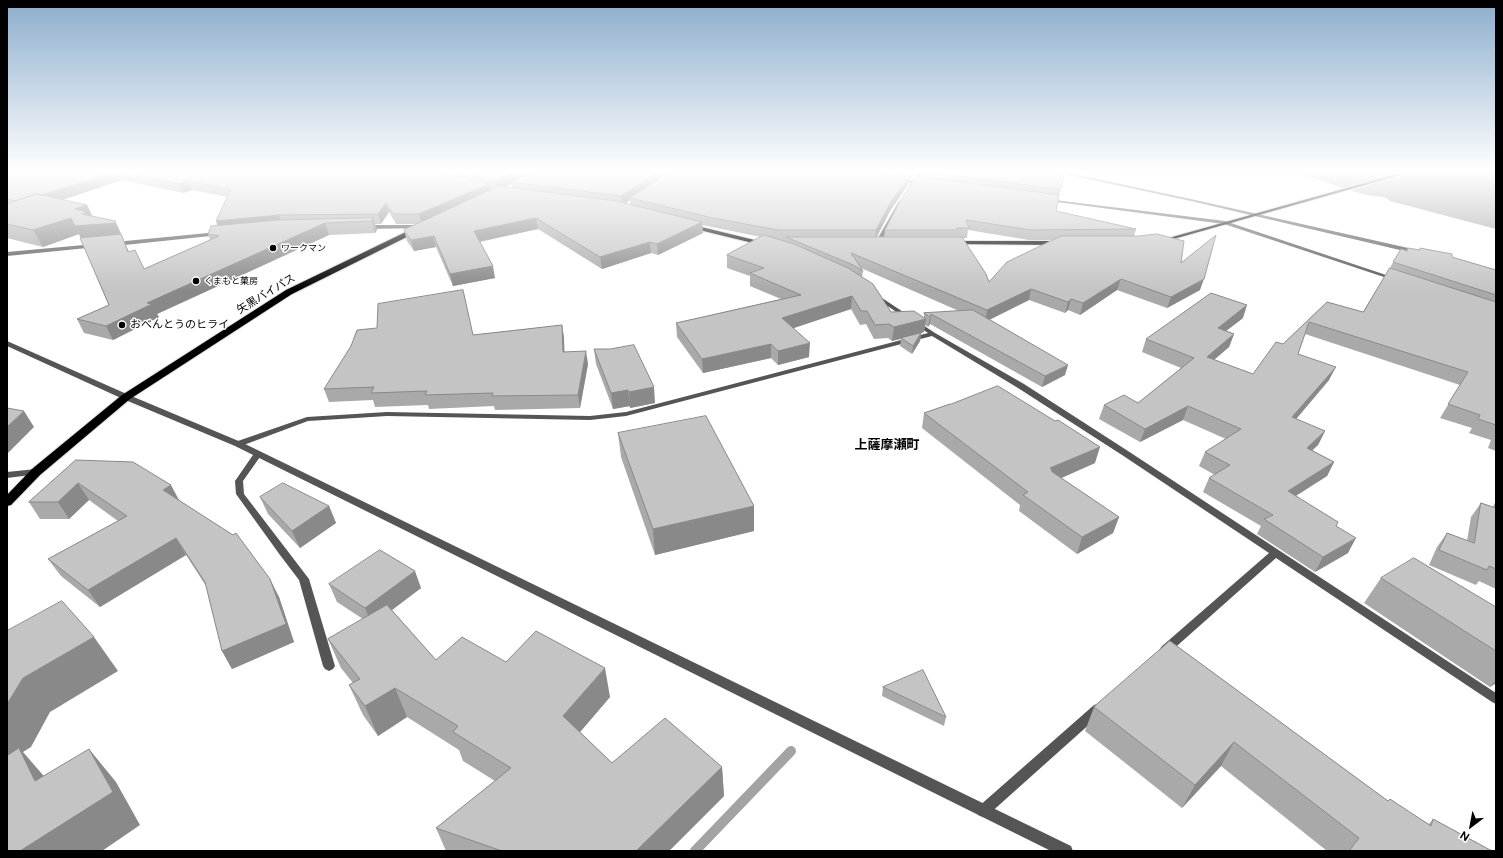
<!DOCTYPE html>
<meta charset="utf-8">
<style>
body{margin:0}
#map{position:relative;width:1503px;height:858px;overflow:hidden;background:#fff;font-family:"Public Sans",sans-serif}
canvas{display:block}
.frame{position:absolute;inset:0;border:8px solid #000;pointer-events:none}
.north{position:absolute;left:1451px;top:806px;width:40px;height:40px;-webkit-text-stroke:3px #fff;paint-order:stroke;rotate:212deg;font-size:11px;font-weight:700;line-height:16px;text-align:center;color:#000}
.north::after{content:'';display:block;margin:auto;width:14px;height:18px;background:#000;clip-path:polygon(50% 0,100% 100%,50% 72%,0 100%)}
</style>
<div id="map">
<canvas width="1503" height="858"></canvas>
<div class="frame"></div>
<div class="north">N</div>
</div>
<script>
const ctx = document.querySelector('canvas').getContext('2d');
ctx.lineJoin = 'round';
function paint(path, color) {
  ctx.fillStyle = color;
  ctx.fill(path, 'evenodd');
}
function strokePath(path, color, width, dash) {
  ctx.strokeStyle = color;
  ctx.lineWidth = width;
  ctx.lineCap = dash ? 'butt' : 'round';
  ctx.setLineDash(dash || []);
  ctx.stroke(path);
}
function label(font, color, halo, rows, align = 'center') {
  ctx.font = font + ' "Public Sans","Noto Sans JP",sans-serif';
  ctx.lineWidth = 3;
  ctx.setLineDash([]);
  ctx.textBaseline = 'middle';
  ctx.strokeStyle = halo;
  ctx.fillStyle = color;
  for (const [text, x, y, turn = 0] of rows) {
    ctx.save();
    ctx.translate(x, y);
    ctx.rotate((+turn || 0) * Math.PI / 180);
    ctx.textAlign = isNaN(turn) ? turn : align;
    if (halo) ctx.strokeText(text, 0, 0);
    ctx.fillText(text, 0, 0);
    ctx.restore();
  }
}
paint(new Path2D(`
 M1285,171H1496V229L1390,201C1384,195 1375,197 1367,195C1339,188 1314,176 1285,171Z`), '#a3a3a3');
strokePath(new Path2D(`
 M695,851L791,751`), '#a3a3a3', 10);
const primary = new Path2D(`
 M1407,171H1415L1163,242L1158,241Z
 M689,224L767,243L768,244L765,246L687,227V225Z
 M953,241H1061L1064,243L1061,245L951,244L950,243Z`);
const trunk = new Path2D(`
 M416,227H419L423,229L292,294L130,399L40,475L11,505L7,506V495L32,469L122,395L286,290Z`);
strokePath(primary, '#dbdbdb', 2);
strokePath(trunk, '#dbdbdb', 2);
paint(new Path2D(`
 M258,451L262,454L243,481L244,494L309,579L335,666L333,669L329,671L325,669L323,666L299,580L280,555L236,494L235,481L255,452Z`), '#555');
paint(new Path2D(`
 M919,171H923L913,187H909V186Z
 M1053,171H1060L1191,199L1417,250L1420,252L1417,254L1191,201L1055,172Z
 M899,201L903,202L881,243L876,244L875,243Z
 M422,225L425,227L424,228L366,229L363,227L366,225Z
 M218,232L221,234L220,235L115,246L112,244L115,242Z
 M95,244L98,246L97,247L7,256V252Z
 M876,294L935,333L1024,384L1128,451L1496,693V704L1492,702L1276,558L1169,653L1165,654L1161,653L1160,650L1161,647L1269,553L1122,455L1018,388L932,336L626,416L590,420L387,416L308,421L241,446H235L234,444L235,442L307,417L387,412L590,416L626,412L928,333L874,297L873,296Z
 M36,469L40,472L39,474L7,478V472Z
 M1098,704L1102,705L1104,709L1102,713L988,815L983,817L978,815L976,811L978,807L1094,705Z`), '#555');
paint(new Path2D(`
 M898,179L924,182L926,183L924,184L896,181V180Z
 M1047,199L1225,221L1398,279L1395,281L1393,280L1224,224L1049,201H1047Z
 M7,341L129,395L241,442L1071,846L1073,851H1051L235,446L123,399L7,346Z`), '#555');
paint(primary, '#000');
paint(trunk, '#000');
paint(new Path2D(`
 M7,171H917L911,179H909L908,185L890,211L877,237H884L885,230L919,177L920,171L1061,173H1064L1056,211L1136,229L1134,236L1181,263L1200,290L1167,308L1117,290L1080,315L1068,310L1065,313L1029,300L989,320L1065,375L1042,387L930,324L928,327L925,325L924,332L921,333L920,341L912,354L900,346L901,339L892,341L888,338L874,339L866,324L860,325L851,309L793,328L809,357L778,365L771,358L703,373L677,337L676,323L781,299L750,286V276L727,268V255L761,237L702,225L703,233L658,255L651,253L602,269L538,229L480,242L495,278L453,286L436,247L414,251L407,241L404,230L418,224H396L389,212L381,224H375L377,230L375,233L329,235L157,314L159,317L113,340L84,333L77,319L109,305L79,234L43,247L7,238ZM122,180L183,193L192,190L227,197L217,225L208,234L210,240L144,269L128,252L123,238L115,221L92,216L87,205L63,200ZM512,184V188L504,187ZM630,200V204L625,203ZM968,230L1029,240H1053L989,282L963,238H967ZM861,268L959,311L924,313V317L891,312L862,277L863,271Z
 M1408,248L1419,250L1420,248L1496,270V451L1488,448L1491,440L1469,433L1472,428L1440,418L1460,385L1305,334L1298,354L1329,380L1296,419L1325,431L1318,445L1312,450L1334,462L1327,476L1296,496L1336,526L1348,553L1315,572L1257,534L1261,526L1203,492L1209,478L1215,475L1199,466L1205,452L1226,439L1183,420L1140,442L1099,419L1104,405L1138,403L1181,368L1142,352L1146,339L1243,318L1226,331L1234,334L1229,347L1214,360L1253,374L1283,344L1327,302L1363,312L1390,268L1393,262L1406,250Z
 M562,325L564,338V352L588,364L580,408L495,410L494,406L429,409L428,405L375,407L373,400L329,402L324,389L377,328L473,335Z
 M594,349L655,403L630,408V406L613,409L596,364Z
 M951,404L1095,463L1061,478L1119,517L1113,533L1077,554L1019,511L1020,505L922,428L924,413Z
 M618,433L754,531L655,555L621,457Z
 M76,460L179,500L279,597L294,642L232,669L222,651L206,586L186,555L100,607L61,576L48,559L118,521L89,500L69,519H40L29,502Z
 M260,497L329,506L336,523L300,548L268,514Z
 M1496,500V589L1479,581L1476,585L1429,565L1437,547L1447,533L1467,541L1471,517L1481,503L1493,507Z
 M1381,578L1496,607V683L1490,687L1364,603Z
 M329,584L421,588L392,610L436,660L506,662L610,697L580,732L612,763L722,767L724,796L669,851H446L436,828L495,781L463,761L459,750L407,717L378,736L363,715L349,685L353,683L341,668L328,639L363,619L337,602Z
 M1170,641L1388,801L1429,824L1433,819L1492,851H1327L1221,766L1182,808L1085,731L1094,707Z
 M883,687L946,717L944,726L882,696Z`), '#a9a9a9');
paint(new Path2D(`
 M118,171L122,180L25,212L20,202Z
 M446,171H455L456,174L448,177Z
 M519,171H541L511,182L512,184L497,190L495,181Z
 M660,171H674L630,198V200L622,206L621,196Z
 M912,171H917L911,179Z
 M909,176L908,185L890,211L875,240L876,230L891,202Z
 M188,181L192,190L183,193L179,184Z
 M489,184L490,193L422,224L419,214Z
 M386,203L389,212L381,224L378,214Z
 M87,205L95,221H115L123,238L134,264L83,243L79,234L43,247L33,230L75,209Z
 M279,215L282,224L219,230L216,221Z
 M373,218L377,230L375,233L372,221Z
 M536,218L538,229L476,242L474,231Z
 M702,222L703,233L658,255L657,244Z
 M325,223L329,235L157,314L159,317L113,340L106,326L147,303Z
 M434,236L436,247L414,251L411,240Z
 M650,242L651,253L602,269L600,257Z
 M493,266L495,278L453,286L450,274Z
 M1121,279L1117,290L1080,315L1083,303Z
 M1204,279L1200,290L1167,308L1171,297Z
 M1031,289L1029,300L985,322L987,310Z
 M852,296L851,309L782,332V318Z
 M1071,299L1068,310L1065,313L1068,302Z
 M1247,305L1243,318L1213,341L1218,328Z
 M931,314L930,324L928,327L930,317Z
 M926,319L924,332L921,333L920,341L912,354L913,346L921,333L892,341L894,327Z
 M562,325L564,338L565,365L563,352Z
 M1234,334L1229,347L1202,370L1207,357Z
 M810,343L809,357L778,365V351Z
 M771,344V358L703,373L702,359Z
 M586,351L588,364L580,408L578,395Z
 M1068,365L1065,375L1042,387L1045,376Z
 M1336,367L1329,380L1286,431L1292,417Z
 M654,387L655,403L630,408L629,392Z
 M628,390L630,406L613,409L611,393Z
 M1188,406L1183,420L1140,442L1145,429Z
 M24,411L34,427L7,454V427Z
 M1325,431L1318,445L1300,462L1307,448Z
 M1100,447L1095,463L1050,483V468Z
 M1334,462L1327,476L1281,505L1288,491Z
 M78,483L89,500L69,519L58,502Z
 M171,485L180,502L163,490Z
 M329,506L336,523L300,548L292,531Z
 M754,506V531L655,555L653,529Z
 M1119,517L1113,533L1077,554L1082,537Z
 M176,538L186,555L100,607L88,590Z
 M1356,538L1348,553L1315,572L1323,557Z
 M415,571L421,588L372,625L365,608Z
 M270,579L279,597L294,642L232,669L222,651Z
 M94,637L118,671L50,712L31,747L23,752L49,782L65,814L7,762V704L23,678Z
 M605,668L610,697L569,745L563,716Z
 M1496,680V683L1490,687Z
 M395,688L407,717L378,736L365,706Z
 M1234,742L1221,766L1182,808L1195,785Z
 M89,749L116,782L140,825L102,851H20Z
 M722,767L724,796L669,851H636Z`), '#898989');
const building = new Path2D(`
 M7,171H428L447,173L489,184L419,214H393L386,203L378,214L279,215L216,221L231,189L188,181L179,184L118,171L42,195L37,194L15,201L7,199Z
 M456,171H519L495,181Z
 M536,171H660L621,196L511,182Z
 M671,171H872L909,176L891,202L876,230H778L713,218L630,198Z
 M920,171H1061V173H1064L1061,189Z
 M917,176L1059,195L1056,211L1136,229L1031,230L966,220L969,228H956L958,230H885L899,203Z
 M499,186L616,201L702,222L657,244L650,242L600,257L536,218L474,231L493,266L450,274L434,236L411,240L404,230Z
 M37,194L87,205L75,209L88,212L82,214L115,221L116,223L75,226L71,218L33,230L7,224V204Z
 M373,218L372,221L325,223L147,303L152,304L106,326L77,319L109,305L80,238L121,234L128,252L135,250L144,269L219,236L208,234L211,226L278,220Z
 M1157,234L1184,241L1181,263L1216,235L1204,279L1171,297L1121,279L1083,303L1071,299L1068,302L1031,289L987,310L851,253L863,271L853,265L786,237H962L986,274L989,282L1007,262L1061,236H1139Z
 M764,235L794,244L848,268L873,284L891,312L914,311L926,319L894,327L889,324L875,325L867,311H861L852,296L782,318L810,343L778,351L771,344L702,359L676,323L801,295L750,273L764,268L727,255Z
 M1408,248L1420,250V248L1452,254V257L1496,270V295L1393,262L1401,249L1407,251Z
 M1390,268L1496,302V425L1478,419L1480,415L1448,404L1468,372L1309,322L1298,354L1336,367L1292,417L1325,431L1307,448L1334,462L1288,491L1338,522L1336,526L1356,538L1323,557L1264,519L1273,515L1209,478L1230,465L1205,452L1241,429L1188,406L1145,429L1104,405L1124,395L1138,403L1194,358L1146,339L1211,293L1247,305L1218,328L1234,334L1207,357L1253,374L1276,342L1283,344L1327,302L1363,312Z
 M463,290L473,335L562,325L563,352L586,351L578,395L492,396L493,393L425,395L427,391L371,393L374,387L324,389L351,346L357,330L377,328L378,304Z
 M973,310L1068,365L1045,376L931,314L930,317L924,313Z
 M921,333L913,346L901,338Z
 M634,345L654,387L629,392L628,390L611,393L594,349H610Z
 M998,386L1055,421L1058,420L1100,447L1050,468L1053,471H1051L1119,517L1082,537L1023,495L1028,492L924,413L950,404H951Z
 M7,408L24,411L7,427Z
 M706,416L754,506L653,529L618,433Z
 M76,460L133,462L171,485L163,490L233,535L236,533L270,579L286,624L222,651L205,582L176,538L88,590L48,559L127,516L78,483L58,502H29Z
 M283,483L329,506L292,531L260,497Z
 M1481,503L1496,508V507V569L1489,566L1487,570L1439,550L1447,533L1474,543Z
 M380,550L415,571L365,608L329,584Z
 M1414,558L1496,607V651L1381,578Z
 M62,601L94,637L23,678L7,704V631Z
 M387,605L436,660L462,637L506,662L536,631L605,668L563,716L612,763L665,718L722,767L636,851H502L436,828L511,768L453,732L458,726L395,688L365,706L349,685L360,679L328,639Z
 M1170,641L1388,801L1390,799L1431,826L1433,819L1492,851H1349L1359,838L1234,742L1195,785L1094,707Z
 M923,670L946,717L883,687Z
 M19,748L35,781L89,749L113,792L20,851H7V756Z`);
paint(building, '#c4c4c4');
strokePath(building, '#898989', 1);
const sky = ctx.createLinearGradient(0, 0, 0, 291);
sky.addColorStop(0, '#8cadcc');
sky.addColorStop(0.59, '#fff');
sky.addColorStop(1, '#ffffff00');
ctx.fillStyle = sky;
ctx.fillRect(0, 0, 1503, 291);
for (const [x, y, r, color] of [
 [273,248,4,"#000"],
 [196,281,4,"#000"],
 [122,325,4,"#000"]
]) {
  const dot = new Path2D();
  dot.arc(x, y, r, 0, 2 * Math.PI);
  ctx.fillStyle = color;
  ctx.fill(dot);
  strokePath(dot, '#fff', 1.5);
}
label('9px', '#000', '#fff', [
 ["ワークマン",281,248],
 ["くまもと菓房",204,281]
], 'left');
label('11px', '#000', '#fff', [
 ["矢黒バイパス",266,294,-31]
]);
label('11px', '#000', '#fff', [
 ["おべんとうのヒライ",130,325]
], 'left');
label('bold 13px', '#000', '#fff', [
 ["上薩摩瀬町",887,445]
]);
</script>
